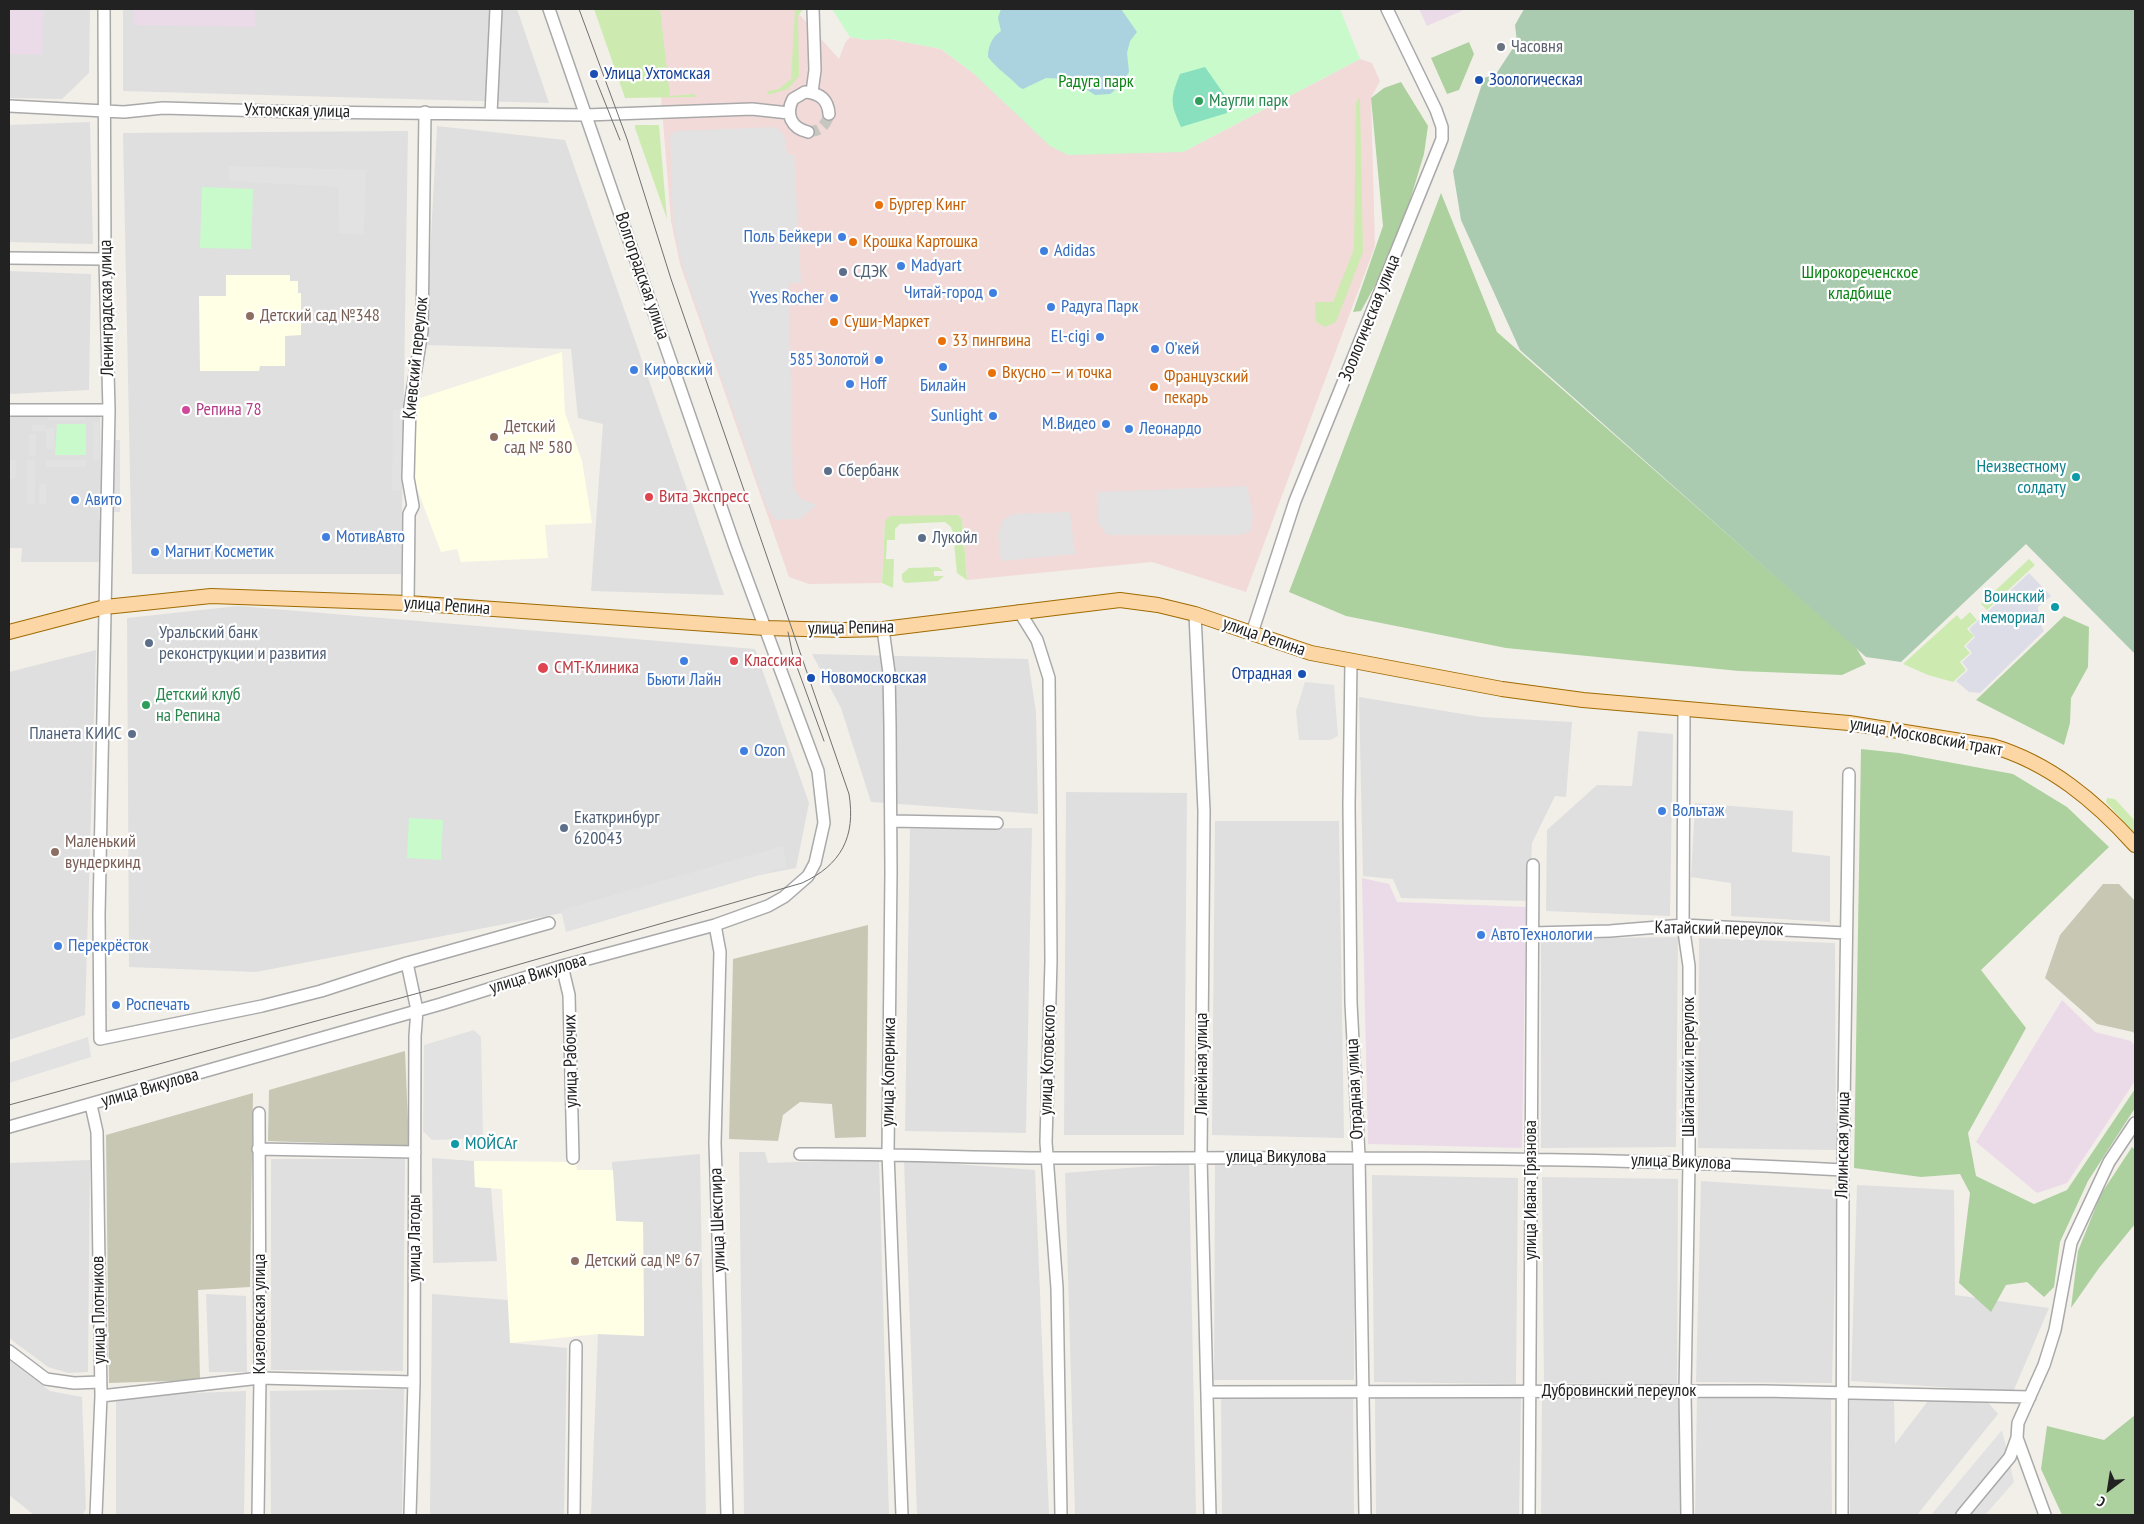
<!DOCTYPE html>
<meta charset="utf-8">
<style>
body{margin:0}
#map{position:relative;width:2144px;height:1524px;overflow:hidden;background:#f2efe9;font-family:"PT Sans Narrow",sans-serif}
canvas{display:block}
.frame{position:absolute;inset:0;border:10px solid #222;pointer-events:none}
.north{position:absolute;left:2084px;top:1464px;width:50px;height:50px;-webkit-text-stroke:4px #fff;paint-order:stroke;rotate:211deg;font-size:14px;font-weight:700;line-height:20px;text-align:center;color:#222}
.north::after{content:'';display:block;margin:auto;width:18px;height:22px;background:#222;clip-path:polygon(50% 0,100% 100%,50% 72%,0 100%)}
</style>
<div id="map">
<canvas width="2144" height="1524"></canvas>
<div class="frame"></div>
<div class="north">С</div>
</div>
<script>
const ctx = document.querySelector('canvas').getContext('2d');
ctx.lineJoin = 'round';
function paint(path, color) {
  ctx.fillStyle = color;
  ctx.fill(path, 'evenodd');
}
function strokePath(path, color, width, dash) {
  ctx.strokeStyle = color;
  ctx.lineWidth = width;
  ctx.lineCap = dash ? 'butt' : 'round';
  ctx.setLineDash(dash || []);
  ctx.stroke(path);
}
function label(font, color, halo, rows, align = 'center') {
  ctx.font = font + ' "PT Sans Narrow",sans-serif';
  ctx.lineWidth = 4.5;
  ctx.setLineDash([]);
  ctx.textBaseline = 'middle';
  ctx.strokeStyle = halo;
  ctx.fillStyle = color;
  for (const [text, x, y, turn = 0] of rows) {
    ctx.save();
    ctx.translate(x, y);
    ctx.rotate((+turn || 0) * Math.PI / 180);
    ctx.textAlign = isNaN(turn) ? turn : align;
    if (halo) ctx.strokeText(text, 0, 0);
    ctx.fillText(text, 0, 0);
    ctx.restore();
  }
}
paint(new Path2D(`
 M9,9H90L89,73L62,99L9,98Z
 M123,9H517L549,103L123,91Z
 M90,122L93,244L9,242V125Z
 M437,126L565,140L724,595L591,591L603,424L578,418L571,349L425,345Z
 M408,131L401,574H132L123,133Z
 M9,271L91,274L89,390L9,394Z
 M9,412L100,413L102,562H21L22,548H9Z
 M238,606L755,649L809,803L796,868L256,972L129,967L127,618Z
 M96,650L85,1015L9,1040V672Z
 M812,654L1028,659L1036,712L1038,814L871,802L841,708Z
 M1359,697L1481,717L1572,722L1566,797L1555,796L1532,843L1529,901L1401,898L1393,879L1363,876Z
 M1638,731L1673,734L1670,916L1546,911L1547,830L1597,785L1632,786Z
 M1066,792L1187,793L1184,1135H1064Z
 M1695,803L1793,811L1792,852L1830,856V922L1731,916V883L1691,877Z
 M1215,821H1339L1344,1138L1212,1135Z
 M1032,828L1026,1133L905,1131L910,829Z
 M1678,937L1676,1147L1541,1148V939Z
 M1699,938L1835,943L1836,1150L1698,1148Z
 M739,1152H765L768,1163L879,1159L889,1515H744Z
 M700,1154L706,1515H591L598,1334L644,1335L643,1223L616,1221L612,1162Z
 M432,1158L474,1161L475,1187L491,1188L497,1261L433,1263Z
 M271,1159H405L403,1371L271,1370Z
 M90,1160L88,1372L68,1373L48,1367L9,1338V1163Z
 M904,1160L1035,1170L1049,1515H917Z
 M1189,1163L1196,1515H1075L1065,1173Z
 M1215,1164H1355L1354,1380H1214Z
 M1372,1175L1518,1178L1516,1384L1374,1382Z
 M1542,1177L1678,1179L1677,1385L1544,1383Z
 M1701,1181L1837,1190L1832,1383L1696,1382Z
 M1857,1185L1954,1190L1955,1295L2049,1308L2013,1392L1851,1381Z
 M206,1294L246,1296L247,1372H209Z
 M432,1294L508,1300L511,1343L567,1348L564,1515H430Z
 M9,1360L50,1391L82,1397L86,1509L82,1515H34L9,1495Z
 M404,1389L402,1515H271L270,1391Z
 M246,1391L244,1515H116V1396Z
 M1353,1393L1354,1515H1222L1221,1394Z
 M1697,1395L1831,1397L1832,1515H1695Z
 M1850,1396L1894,1399L1895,1444L1928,1401L1986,1400L1998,1414L1917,1515H1850Z
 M1681,1397V1515H1541L1542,1398Z
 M1375,1398H1521L1519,1515H1376Z`), '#e0dfdf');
paint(new Path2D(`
 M654,9H799V14L839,59L845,43L850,37L866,40L890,39L941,49L973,73L1183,152L1360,59L1372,63L1380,81L1371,98L1375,246L1246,592L1152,562L967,580L962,519L885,521L882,583L809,584L789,577L680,264L671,221Z`), '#f2dad9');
paint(new Path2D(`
 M9,9H44L42,55L9,54Z
 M134,9H255V27L134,25Z
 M1419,9H1466L1427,26Z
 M1362,878L1389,884L1397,902L1526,907L1522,1148L1368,1144Z
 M2062,1000L2095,1032L2131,1041L2135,1046V1081L2067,1183L2037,1193L1976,1142Z`), '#ebdbe8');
paint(new Path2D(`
 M226,275H290V281H298V293H301V335L285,336V366H260L259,371H200L199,296H226Z
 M562,352L565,413L582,461L592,523L545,525L548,558L461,562L457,549L441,552L413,478L417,399Z
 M474,1161L576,1162L577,1170H613L616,1221L643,1222L644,1336L598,1334L510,1343L502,1189L475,1187Z`), '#ffffe5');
paint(new Path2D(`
 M2103,884H2119L2135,901V1035L2133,1032L2097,1024L2045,978L2060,935Z
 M868,925L866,1137L835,1138L832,1104L800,1102L783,1115L778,1141L729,1139L733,959Z
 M405,1051L409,1146L268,1141L269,1090Z
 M253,1093L250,1287L198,1290L200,1380L109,1383L106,1135Z`), '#c7c7b4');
paint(new Path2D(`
 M594,9H660L670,96L695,94V97L625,98Z
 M795,9H803L798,16L799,76L788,89L767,95L768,91L779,89L791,79Z
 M1358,98L1360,99L1363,252L1336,322L1325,327L1316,322L1315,302H1333L1354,249L1356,104Z
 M635,125H659L667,219L635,128Z
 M958,515L962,519L967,580L957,573L953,533L951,527L945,522L900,524L895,529V540H887L886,559H894L893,588L882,583L885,521L890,516Z
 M2029,559L2035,565L1987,610L1981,604Z
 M938,567L943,571H934V576H944L938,581L905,583L902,580V574L909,568Z
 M1970,612L1977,620L1967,629L1974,636L1964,646L1970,653L1960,662L1966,670L1953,682L1928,675L1903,664L1957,615L1961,620Z
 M2107,798L2115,799L2135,821V834L2106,802Z`), '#cdebb0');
paint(new Path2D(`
 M1469,42L1474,54L1459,90L1447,94L1431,58Z
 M1401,82L1428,126L1424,154L1396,247L1361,311L1353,312L1383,226L1371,98L1384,88Z
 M1441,193L1497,332L1855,646L1866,664L1842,675L1739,671L1506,648L1346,616L1289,592Z
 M2064,616L2089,627L2088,667L2071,698L2070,723L2064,745L1976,700Z
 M1861,749L1899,753L2013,774L2067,807L2109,847L1981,970L2026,1028L1968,1133L1976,1176L2034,1204L2067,1190L2135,1089V1108L2088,1181L2060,1242L2054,1287L2044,1297L2027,1282L2006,1285L1991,1312L1959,1283L1970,1193L1960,1174L1921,1177L1854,1168Z
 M2132,1147L2135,1150V1224L2099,1268L2071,1308L2078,1251L2101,1194Z
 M2135,1415V1515H2062L2041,1469L2047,1426L2104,1440Z`), '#add19e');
paint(new Path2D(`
 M1524,9H2135V654L2026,544L1901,662L1866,657L1520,350L1461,220L1453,171L1484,78L1496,74L1517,42L1515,25Z`), '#aacbaf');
paint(new Path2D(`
 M832,9H1340L1360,59L1183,152L1068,155L1050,146L973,73L941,49L890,39L866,40L850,37Z
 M202,187L253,189L251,249L200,248Z
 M57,424H86V455H55Z
 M409,818L443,820L441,860L407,858Z`), '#c8facc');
paint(new Path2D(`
 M1205,67L1226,97L1227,113L1181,127C1170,103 1170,99 1180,74Z`), '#88e0be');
paint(new Path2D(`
 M775,127L782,132L785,139L787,154H794L801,283H789L793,487L801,499L817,505L800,519L775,520L767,508L682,265L673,221L670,135L676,131Z
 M229,166L366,170L364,235L339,233L338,187L229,181Z
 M393,410H404L402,491H392Z
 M48,414H85V420H48Z
 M93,422H99V460H93Z
 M32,425H46V428H54V449H46V431H32Z
 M29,434H36V456H29Z
 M113,440H120V512H114Z
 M9,460H16V478H9Z
 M27,460H35V504H27Z
 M46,460H86V467H46Z
 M39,484H46V504H39Z
 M1247,486L1253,516L1250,532L1239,535H1107L1098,523L1097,492Z
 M98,487H101V520H98Z
 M1070,512L1075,554L1001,561L998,535L1002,521L1012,514Z
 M1305,682L1334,685L1338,736L1330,740H1299L1296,711Z
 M783,846L787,867L566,932L561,910Z
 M474,1030L481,1037L483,1138L432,1140L423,1131L424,1045Z
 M88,1037L91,1057L9,1083V1063Z
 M2002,1430L2014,1482L1985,1515H1931Z`), '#e2e2e2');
paint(new Path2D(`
 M2029,573L2051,596L2038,607L2039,621L2044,631L1980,693L1969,692L1956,681L1968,670L1962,662L1972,653L1966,646L1975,637L1969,629Z`), '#dddde8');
paint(new Path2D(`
 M1001,9H1121L1137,32L1130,41L1127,53L1129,72L1119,87L1110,94L1095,95L1070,79L1046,78L1023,89L1019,87C1010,77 997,69 988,57C988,46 992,37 1001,31L998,18Z`), '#aad3df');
strokePath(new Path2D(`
 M808,132C820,131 826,126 829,114`), '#c8c6c1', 11, [11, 5.5]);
const minor = new Path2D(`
 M104,9L105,259L109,410L99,915L100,1039L262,1006L321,991L407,963L549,923
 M812,92L815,70L813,9
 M9,106L124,112L163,108L302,112L586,115L752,109L789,113
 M491,114L496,9
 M808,132C791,128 785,114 793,99L805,92C820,93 828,100 829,114
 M9,258L105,259
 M9,410H109
 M408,603L409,514L413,506L408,478L410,406L422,331L425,112
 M1019,611L1037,640L1049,678L1051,961L1046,1142L1057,1288L1061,1515
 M1195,614L1204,811L1201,1157L1210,1515
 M883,629L889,673L890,725L891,872L888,1153L902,1515
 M1252,633L1295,501L1442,139V127L1436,110L1387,9
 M1351,662L1349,805L1351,1003L1359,1156L1365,1515
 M1684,710L1683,925L1689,966V1162L1685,1392L1687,1515
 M891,821L997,823
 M715,925L720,952L715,1143L727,1515
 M1532,933L1610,931L1683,925L1846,933
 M407,963L417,1010L415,1036L414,1382L410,1515
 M562,966L569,995L573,1158
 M91,1105L97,1132L101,1396L96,1515
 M9,1127L441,1004L562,966L715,925L768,906L784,897L808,876L815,863L824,823L818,771L735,547L549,9
 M258,1149L415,1152
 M800,1154C883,1153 967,1158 1051,1158C1315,1158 1579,1155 1843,1170
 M9,1351L46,1379L74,1383L100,1382
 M1208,1392L1763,1391L2030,1397
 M101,1396L260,1378L414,1382
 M258,1515L260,1378L259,1113
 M574,1515L576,1346
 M1529,1515L1533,865
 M1842,1515L1843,1170L1849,774
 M1962,1515L2010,1457L2017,1438
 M2045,1515L2017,1438L2018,1423L2044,1365L2055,1330L2071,1243L2109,1162L2135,1123`);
const major = new Path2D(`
 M9,632L105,607L211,596L408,603L765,628L843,630L883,629L1120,600L1158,605L1195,614L1311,653L1502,689L1583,700L1849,723L1992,746C2050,763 2095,801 2135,845`);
strokePath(minor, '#a9a9a9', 14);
strokePath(major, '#a06b00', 16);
strokePath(minor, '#fff', 11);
strokePath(major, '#fcd6a4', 14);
strokePath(new Path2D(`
 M596,80L620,140
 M788,632L793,656L824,741
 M9,1105L437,988L802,883C841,865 856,837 849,794L671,279L627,139L579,9`), '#707070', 1);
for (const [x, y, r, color] of [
 [1501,47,5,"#6b7280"],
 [594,74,5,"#1a4fb4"],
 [1479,80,5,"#1a4fb4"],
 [1199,101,5,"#2e9e5b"],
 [879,205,5,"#e8710a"],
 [842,237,5,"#3f7fe0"],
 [853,242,5,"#e8710a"],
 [1044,251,5,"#3f7fe0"],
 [901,266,5,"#3f7fe0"],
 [843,272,5,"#5c6f8a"],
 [993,293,5,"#3f7fe0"],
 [834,298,5,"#3f7fe0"],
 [1051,307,5,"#3f7fe0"],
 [250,316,5,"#8d6e63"],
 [834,322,5,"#e8710a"],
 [1100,337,5,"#3f7fe0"],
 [942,341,5,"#e8710a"],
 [1155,349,5,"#3f7fe0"],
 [879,360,5,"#3f7fe0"],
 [943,367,5,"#3f7fe0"],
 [634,370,5,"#3f7fe0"],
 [992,373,5,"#e8710a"],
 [850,384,5,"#3f7fe0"],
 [1154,387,5,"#e8710a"],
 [186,410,5,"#d1479c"],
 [993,416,5,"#3f7fe0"],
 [1106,424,5,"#3f7fe0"],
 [1129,429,5,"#3f7fe0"],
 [494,437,5,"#8d6e63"],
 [828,471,5,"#5c6f8a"],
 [2076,477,5,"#0f9aa8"],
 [649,497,5,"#e0444e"],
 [75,500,5,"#3f7fe0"],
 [326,537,5,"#3f7fe0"],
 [922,538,5,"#5c6f8a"],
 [155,552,5,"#3f7fe0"],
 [2055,607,5,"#0f9aa8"],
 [149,643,5,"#5c6f8a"],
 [684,661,5,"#3f7fe0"],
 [734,661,5,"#e0444e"],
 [543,668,6,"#e0444e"],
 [1302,674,5,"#1a4fb4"],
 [811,678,5,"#1a4fb4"],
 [146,705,5,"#2e9e5b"],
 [132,734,5,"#5c6f8a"],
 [744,751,5,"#3f7fe0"],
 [1662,811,5,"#3f7fe0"],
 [564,828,5,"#5c6f8a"],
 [55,852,5,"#8d6e63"],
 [1481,935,5,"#3f7fe0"],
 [58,946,5,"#3f7fe0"],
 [116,1005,5,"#3f7fe0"],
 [455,1144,5,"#0f9aa8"],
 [575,1261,5,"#8d6e63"]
]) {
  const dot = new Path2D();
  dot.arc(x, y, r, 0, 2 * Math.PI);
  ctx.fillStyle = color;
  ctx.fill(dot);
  strokePath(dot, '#fff', 2);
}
label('18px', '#5b616d', '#fff', [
 ["Часовня",1511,47]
], 'left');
label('18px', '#164399', '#fff', [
 ["Улица Ухтомская",604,74],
 ["Зоологическая",1489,80],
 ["Отрадная",1292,674,"right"],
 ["Новомосковская",821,678]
], 'left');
label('18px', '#0c8416', '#fff', [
 ["Радуга парк",1096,82],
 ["Широкореченское",1860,273],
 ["кладбище",1860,294]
]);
label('18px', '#27864d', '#fff', [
 ["Маугли парк",1209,101],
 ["Детский клуб",156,695],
 ["на Репина",156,716]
], 'left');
label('18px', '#222', '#fff', [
 ["Ухтомская улица",297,111,1],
 ["Волгоградская улица",642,276,71],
 ["Ленинградская улица",107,308,-91],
 ["Зоологическая улица",1370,318,-68],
 ["Киевский переулок",416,358,-84],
 ["улица Репина",447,606,4],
 ["улица Репина",851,628,-1],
 ["улица Репина",1264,637,19],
 ["улица Московский тракт",1926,737,10],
 ["Катайский переулок",1719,929,1],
 ["улица Викулова",538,974,-17],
 ["улица Котовского",1048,1060,-88],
 ["улица Рабочих",571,1061,-91],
 ["Линейная улица",1202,1064,-90],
 ["Шайтанский переулок",1689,1067,-90],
 ["улица Коперника",889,1072,-89],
 ["улица Викулова",150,1088,-16],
 ["Отрадная улица",1355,1089,-93],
 ["Лялинская улица",1843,1145,-89],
 ["улица Викулова",1276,1157],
 ["улица Викулова",1681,1162,2],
 ["улица Ивана Грязнова",1531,1190,-90],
 ["улица Шекспира",718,1220,-92],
 ["улица Лагоды",415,1238,-90],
 ["улица Плотников",99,1310,-91],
 ["Кизеловская улица",260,1314,-90],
 ["Дубровинский переулок",1619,1391]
]);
label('18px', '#c56008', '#fff', [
 ["Бургер Кинг",889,205],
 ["Крошка Картошка",863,242],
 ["Суши-Маркет",844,322],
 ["33 пингвина",952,341],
 ["Вкусно — и точка",1002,373],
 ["Французский",1164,377],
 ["пекарь",1164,398]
], 'left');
label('18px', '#366cbe', '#fff', [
 ["Поль Бейкери",832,237,"right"],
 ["Adidas",1054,251],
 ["Madyart",911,266],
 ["Читай-город",983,293,"right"],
 ["Yves Rocher",824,298,"right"],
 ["Радуга Парк",1061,307],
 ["El-cigi",1090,337,"right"],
 ["О’кей",1165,349],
 ["585 Золотой",869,360,"right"],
 ["Кировский",644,370],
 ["Hoff",860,384],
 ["Билайн",943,386,"center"],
 ["Sunlight",983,416,"right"],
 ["М.Видео",1096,424,"right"],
 ["Леонардо",1139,429],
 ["Авито",85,500],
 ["МотивАвто",336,537],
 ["Магнит Косметик",165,552],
 ["Бьюти Лайн",684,680,"center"],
 ["Ozon",754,751],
 ["Вольтаж",1672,811],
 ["АвтоТехнологии",1491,935],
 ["Перекрёсток",68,946],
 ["Роспечать",126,1005]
], 'left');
label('18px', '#4e5e75', '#fff', [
 ["СДЭК",853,272],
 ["Сбербанк",838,471],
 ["Лукойл",932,538],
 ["Уральский банк",159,633],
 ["реконструкции и развития",159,654],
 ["Планета КИИС",122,734,"right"],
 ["Екаткринбург",574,818],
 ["620043",574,839]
], 'left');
label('18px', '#785e54', '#fff', [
 ["Детский сад №348",260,316],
 ["Детский",504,427],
 ["сад № 580",504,448],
 ["Маленький",65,842],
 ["вундеркинд",65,863],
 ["Детский сад № 67",585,1261]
], 'left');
label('18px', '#b23c85', '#fff', [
 ["Репина 78",196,410]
], 'left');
label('18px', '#0d838f', '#fff', [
 ["Неизвестному",2066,467],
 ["солдату",2066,488],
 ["Воинский",2045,597],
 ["мемориал",2045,618],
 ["МОЙCAr",465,1144,"left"]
], 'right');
label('18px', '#be3a42', '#fff', [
 ["Вита Экспресс",659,497],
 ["Классика",744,661],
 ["СМТ-Клиника",554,668]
], 'left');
</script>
